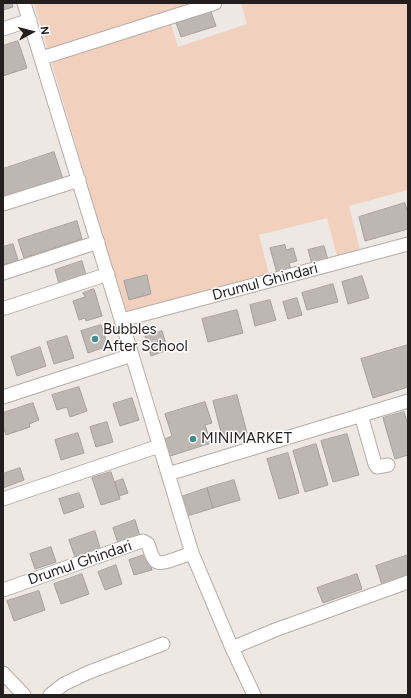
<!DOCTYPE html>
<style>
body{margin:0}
#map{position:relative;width:411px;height:698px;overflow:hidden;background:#eee8e4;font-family:Figtree,sans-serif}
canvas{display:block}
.frame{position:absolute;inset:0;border:4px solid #221f1e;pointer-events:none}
.north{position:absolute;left:12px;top:12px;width:40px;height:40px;-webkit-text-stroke:3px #fff;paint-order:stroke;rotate:83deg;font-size:11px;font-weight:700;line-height:16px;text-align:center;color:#221f1e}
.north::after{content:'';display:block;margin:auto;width:14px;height:18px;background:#221f1e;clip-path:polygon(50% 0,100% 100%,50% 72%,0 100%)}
</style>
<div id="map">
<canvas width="411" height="698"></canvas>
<div class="frame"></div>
<div class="north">N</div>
</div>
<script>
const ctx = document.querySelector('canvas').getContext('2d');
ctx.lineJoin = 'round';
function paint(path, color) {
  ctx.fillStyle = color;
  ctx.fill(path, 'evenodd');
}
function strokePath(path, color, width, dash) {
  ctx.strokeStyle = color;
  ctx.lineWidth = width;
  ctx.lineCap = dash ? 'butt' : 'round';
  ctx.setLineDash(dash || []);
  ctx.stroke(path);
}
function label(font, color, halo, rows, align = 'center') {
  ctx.font = font + ' Figtree,sans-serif';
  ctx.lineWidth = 3;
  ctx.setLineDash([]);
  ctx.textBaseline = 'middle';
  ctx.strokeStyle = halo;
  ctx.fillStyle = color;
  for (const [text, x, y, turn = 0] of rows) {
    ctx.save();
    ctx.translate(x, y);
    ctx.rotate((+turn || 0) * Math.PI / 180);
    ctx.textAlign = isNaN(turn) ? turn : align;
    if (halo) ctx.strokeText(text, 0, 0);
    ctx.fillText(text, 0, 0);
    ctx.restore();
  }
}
paint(new Path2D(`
 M34,3H192L167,11L178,47L247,24L241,3H408V190L349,206L360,250L337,256L327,218L259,235L269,274L125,312Z`), '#f1d0be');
const building = new Path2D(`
 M3,3H12L13,7L3,10Z
 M210,9L216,26L181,37L175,20Z
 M18,41L27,68L3,76V46Z
 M54,152L63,179L3,199V169Z
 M405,203L408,214V229L365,241L359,217Z
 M77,221L82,239L24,258L18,240Z
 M13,244L18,260L3,265V247Z
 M285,245L286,250L293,248L297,261L289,263L292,273L278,277L270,248Z
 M324,246L328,260L312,264L308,250Z
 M82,261L86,275L59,284L55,270Z
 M147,275L151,294L129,300L124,281Z
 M362,276L369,298L348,304L342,282Z
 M333,284L338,302L307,310L302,293Z
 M94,289L102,316L86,321L85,318L79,320L73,301L85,297L83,293Z
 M297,298L302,315L288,319L283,302Z
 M270,300L276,320L255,326L250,305Z
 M237,310L243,333L208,342L202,319Z
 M101,325L108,346L88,353L81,331Z
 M162,331L168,350L151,356L145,336Z
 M67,336L74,358L54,364L47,342Z
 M408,345V387L373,398L361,359Z
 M40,347L46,366L17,376L11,357Z
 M79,387L87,411L70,417L67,407L57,410L52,395Z
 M237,395L247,433L223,440L213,401Z
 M132,398L139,420L120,426L113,404Z
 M205,402L212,423L205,425L211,443L167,457L162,440L172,436L165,414Z
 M33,403L39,420L29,424L30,427L6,435L3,426V413Z
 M404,412L408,425V455L395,459L383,418Z
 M107,422L113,442L96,447L90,427Z
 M78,433L84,453L61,460L55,440Z
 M347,434L359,475L333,482L321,441Z
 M316,444L328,485L305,492L293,451Z
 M288,453L299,493L279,499L267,459Z
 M20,468L24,480L3,488V474Z
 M111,472L120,499L101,505L92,478Z
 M123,479L128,493L119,496L115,482Z
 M234,480L240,500L213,508L207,488Z
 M207,488L213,508L187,516L181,497Z
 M79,493L84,507L64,514L59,499Z
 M135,520L140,536L118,543L113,528Z
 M95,531L101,551L76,560L69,540Z
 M51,547L56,562L35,569L30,554Z
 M147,554L152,570L134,575L129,560Z
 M408,555V576L382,585L376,566Z
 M116,565L122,584L105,590L98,572Z
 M82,574L89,594L61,604L54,584Z
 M357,574L362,589L323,603L317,588Z
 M39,591L45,610L14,621L7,601Z`);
paint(building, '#bdb7b4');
strokePath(building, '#a6a09d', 1);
const minor = new Path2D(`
 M24,3L132,355L192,553L232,648L254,695
 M3,29L30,20
 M42,58L215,3
 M3,204L79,180
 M3,273L98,242
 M5,308L108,274
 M122,320L408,244
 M3,397L132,355
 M361,415L375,464L377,467L388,465
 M168,474L408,401
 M3,499L159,446
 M3,590L136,543L143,541L148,544C150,550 152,559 157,562C163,565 185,555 192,553
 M232,648L275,630L408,582
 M3,673L24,695
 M50,695L64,684L87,673L163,644`);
strokePath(minor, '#b4adaa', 15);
strokePath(minor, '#fff', 13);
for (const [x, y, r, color] of [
 [95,339,4,"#448c8f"],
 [193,439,4,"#448c8f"]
]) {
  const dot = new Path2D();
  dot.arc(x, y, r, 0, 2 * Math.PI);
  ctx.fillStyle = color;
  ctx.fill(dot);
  strokePath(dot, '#fff', 1.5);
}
label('15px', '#221f1e', '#fff', [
 ["Drumul Ghindari",265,282,-15],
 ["Drumul Ghindari",80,563,-19]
]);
label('15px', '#221f1e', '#fff', [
 ["Bubbles",103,330],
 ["After School",103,347],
 ["MINIMARKET",201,439]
], 'left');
</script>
